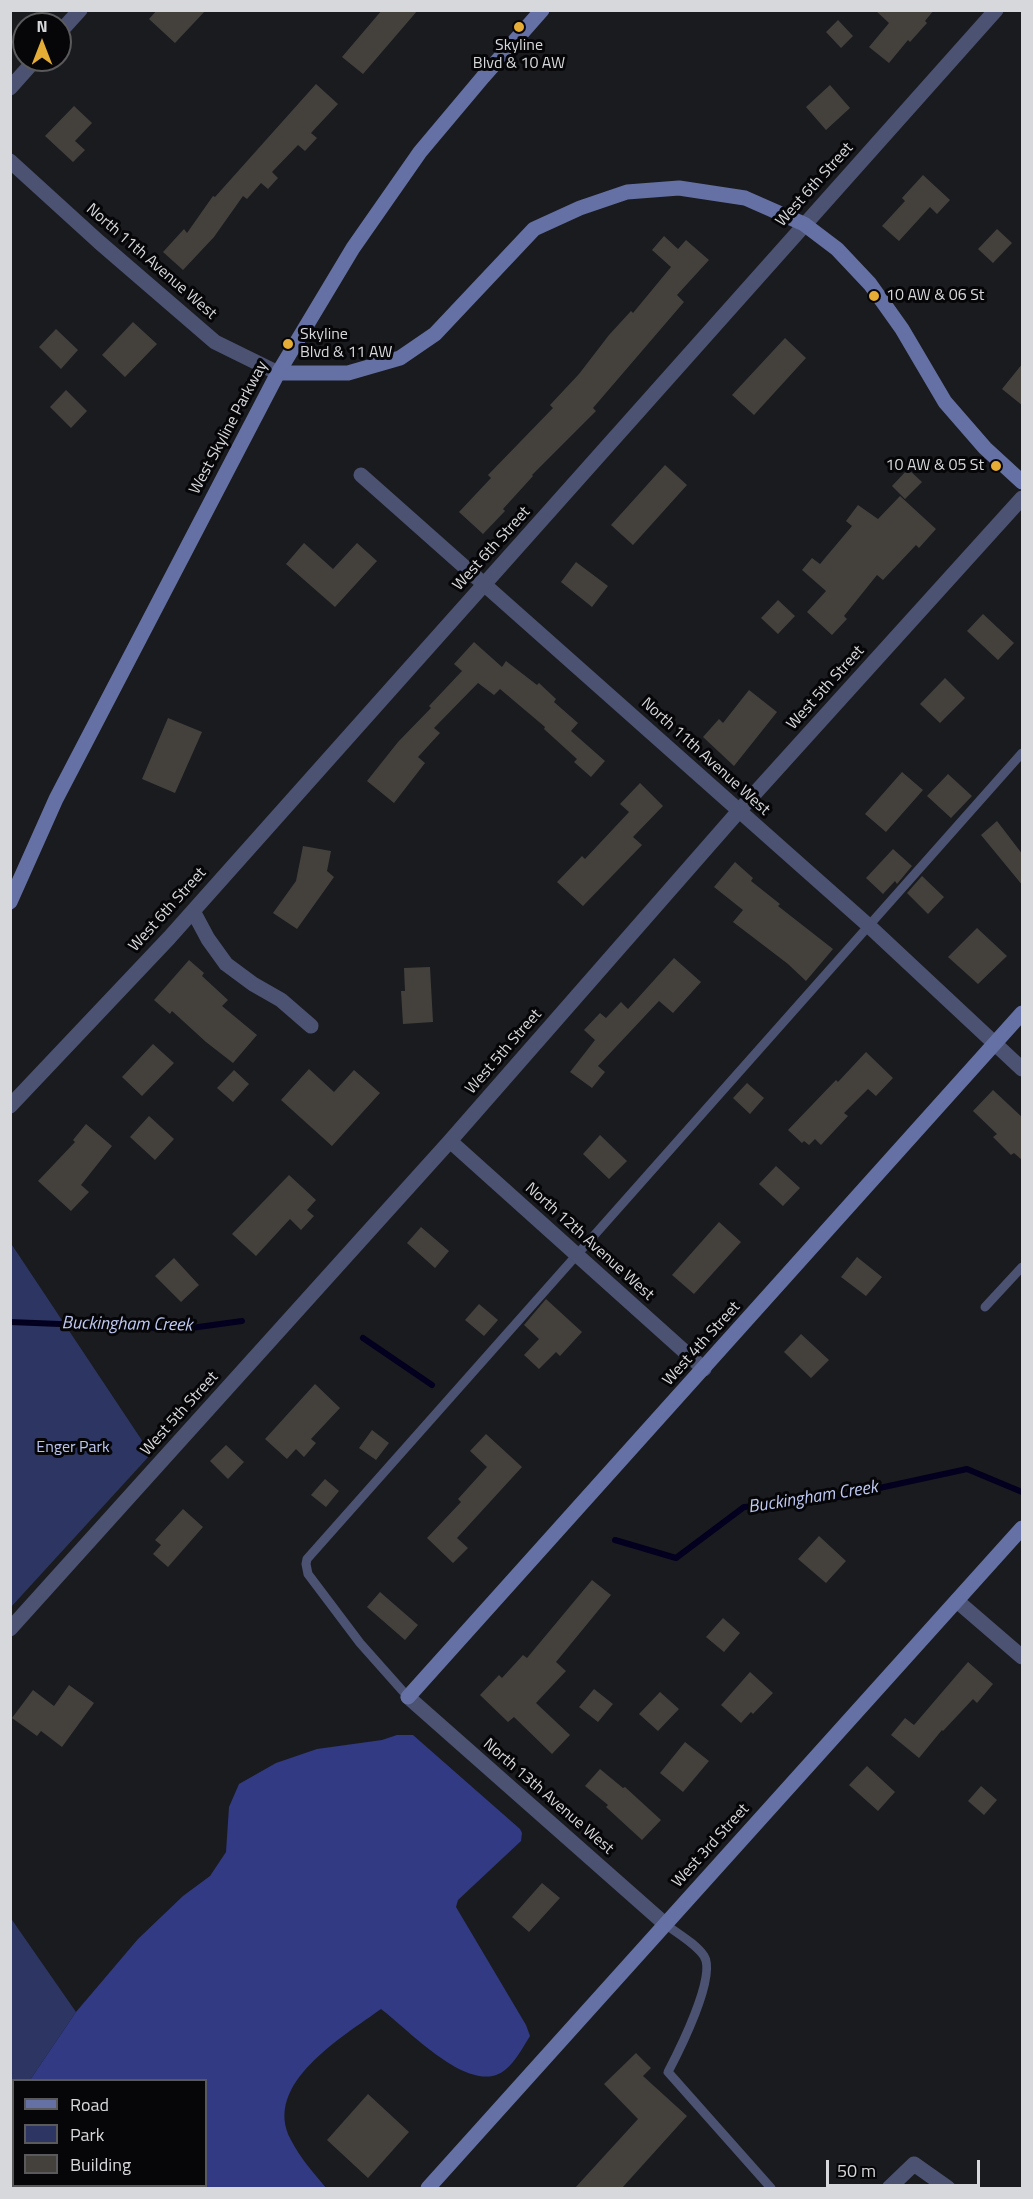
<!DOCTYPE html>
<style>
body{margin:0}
#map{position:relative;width:1033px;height:2199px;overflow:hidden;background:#1a1b1f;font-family:"Titillium Web",sans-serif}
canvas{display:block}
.frame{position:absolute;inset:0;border:12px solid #d7d8db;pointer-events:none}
.legend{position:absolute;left:12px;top:2079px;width:195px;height:108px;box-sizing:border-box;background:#060608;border:2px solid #5a5a5c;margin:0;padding:8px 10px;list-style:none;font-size:18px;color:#d7d8db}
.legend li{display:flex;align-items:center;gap:12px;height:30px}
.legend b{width:30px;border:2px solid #5a5a5c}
.north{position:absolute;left:12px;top:12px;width:60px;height:60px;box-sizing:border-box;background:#060608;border:2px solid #5a5a5c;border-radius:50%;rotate:0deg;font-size:16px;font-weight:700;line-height:24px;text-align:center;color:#d7d8db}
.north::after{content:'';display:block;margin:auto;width:21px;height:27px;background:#e5ad36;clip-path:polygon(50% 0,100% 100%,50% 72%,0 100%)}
.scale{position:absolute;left:826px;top:2160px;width:154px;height:27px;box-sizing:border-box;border:3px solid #d7d8db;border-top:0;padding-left:8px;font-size:18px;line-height:21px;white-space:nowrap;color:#d7d8db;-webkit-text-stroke:4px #060608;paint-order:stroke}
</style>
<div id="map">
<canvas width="1033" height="2199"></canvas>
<div class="frame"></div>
<ul class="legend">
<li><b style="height:8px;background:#6571a4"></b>Road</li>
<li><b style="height:16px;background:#2d3562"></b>Park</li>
<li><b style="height:16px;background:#44413d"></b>Building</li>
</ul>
<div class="north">N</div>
<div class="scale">50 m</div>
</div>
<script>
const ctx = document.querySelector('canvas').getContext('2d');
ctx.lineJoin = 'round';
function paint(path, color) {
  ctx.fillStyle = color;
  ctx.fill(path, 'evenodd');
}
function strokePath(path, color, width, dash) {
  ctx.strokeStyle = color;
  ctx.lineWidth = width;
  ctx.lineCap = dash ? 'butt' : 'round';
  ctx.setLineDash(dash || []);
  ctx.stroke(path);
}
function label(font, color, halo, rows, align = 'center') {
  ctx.font = font + ' "Titillium Web",sans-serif';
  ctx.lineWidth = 6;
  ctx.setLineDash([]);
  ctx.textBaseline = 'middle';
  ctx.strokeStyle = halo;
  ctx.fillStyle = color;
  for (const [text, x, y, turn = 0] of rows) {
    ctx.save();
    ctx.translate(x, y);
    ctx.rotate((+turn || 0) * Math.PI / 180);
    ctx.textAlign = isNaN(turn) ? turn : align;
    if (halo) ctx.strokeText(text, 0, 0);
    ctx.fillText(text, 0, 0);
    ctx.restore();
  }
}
paint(new Path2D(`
 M10,1242L151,1454L11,1607H10Z
 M10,1917L76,2012L30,2080H14L13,2105L11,2109Z`), '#2d3562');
paint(new Path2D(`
 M397,1735H413L520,1829L522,1833L521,1841L458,1900L456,1907L526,2025L530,2036C523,2047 516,2061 505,2070C471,2098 408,2029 381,2009C344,2036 261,2084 291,2140C300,2158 314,2173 326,2188H11L10,2109L13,2105L14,2186H206V2080H30L76,2012L138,1939L183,1896L210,1876L226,1852L229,1807L239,1784L276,1763L317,1749L382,1740Z`), '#313a82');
strokePath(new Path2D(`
 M10,1322L184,1329L242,1321
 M363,1338L432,1385
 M615,1540L676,1558L744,1507L824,1500L967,1469L1022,1492`), '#02001e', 6);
paint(new Path2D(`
 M157,10H206L175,43L149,19Z
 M382,10H418L363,74L342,57Z
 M875,10H934L925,21L927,23L910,42L908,40L889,63L869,47L889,23Z
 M838,20L853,36L841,48L826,32Z
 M316,84L338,104L311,133L317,138L305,151L298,145L272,172L278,178L268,189L261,183L247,199L243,196L214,237L183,270L163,252L184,229L187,233L213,196L215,197Z
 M830,85L850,108L826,130L806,107Z
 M74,106L92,123L75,141L85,150L73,162L45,136Z
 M923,175L950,200L937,214L930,207L899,241L882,226L905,201L902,198Z
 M997,229L1012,243L993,263L978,249Z
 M664,236L678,249L686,240L709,260L677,295L684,302L593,408L596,411L532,475L533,476L503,509L505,511L483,534L459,512L491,478L488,475L553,408L550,405L579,374L609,335L631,311L633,313L671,267L652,250Z
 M133,322L157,344L125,377L102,355Z
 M56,329L78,350L61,369L39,347Z
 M785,338L806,358L754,415L732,395Z
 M1023,363V406L1002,389Z
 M66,390L87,411L71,428L50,407Z
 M665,465L687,485L633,545L611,525Z
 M908,469L922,482L905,499L892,486Z
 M900,496L936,529L919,548L916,545L883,580L877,575L844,616L847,619L832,635L807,612L826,591L802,570L812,558L820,564L852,526L846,521L858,505L878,519Z
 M304,543L333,569L357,543L377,561L335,607L286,564Z
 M576,562L608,586L592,607L561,582Z
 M778,600L795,616L778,634L761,618Z
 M983,614L1014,643L998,660L967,631Z
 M474,642L502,667L506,661L537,685L539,683L556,699L554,702L578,723L571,731L605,761L591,777L574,762L577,759L544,729L545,727L500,689L494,695L478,683L434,728L440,733L418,757L425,763L394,803L367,781L398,742L431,708L429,706L462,671L454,664Z
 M945,678L965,698L940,723L920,704Z
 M749,690L777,712L734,766L703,737L719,719L723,723Z
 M168,718L202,732L175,793L142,779Z
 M902,772L923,790L886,832L865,814Z
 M948,774L972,796L951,818L927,796Z
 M640,783L663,806L633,837L642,845L583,906L557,882L582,856L585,859L629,812L620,804Z
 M997,821L1023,855V886L981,835Z
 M303,846L331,851L327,871L334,877L297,929L273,913L296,881Z
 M893,849L912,866L897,884L895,881L883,894L866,878Z
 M735,862L753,878L751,881L780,904L778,906L833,949L806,981L788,964L733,922L743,910L714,887Z
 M922,876L944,897L928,914L907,893Z
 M977,928L1007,956L978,984L948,957Z
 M674,958L701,982L673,1013L659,1001L598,1066L605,1072L592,1088L570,1072L595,1040L584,1030L600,1013L606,1018L621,1002L628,1009Z
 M189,960L204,973L202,976L228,1000L222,1006L257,1035L233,1063L206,1042L172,1011L170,1014L154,1000Z
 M430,967L433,1022L403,1024L401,991H405L404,968Z
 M153,1044L174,1063L142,1096L122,1077Z
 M866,1052L893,1078L876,1096L868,1089L844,1113L848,1116L821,1145L815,1139L809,1145L804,1141L802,1143L788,1130L836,1080L838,1082Z
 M309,1069L334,1092L354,1070L380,1093L332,1146L281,1100Z
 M234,1070L249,1084L233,1102L217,1088Z
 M747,1083L764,1098L750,1114L733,1098Z
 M993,1090L1023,1118V1161L1014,1153L1011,1155L993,1137L997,1134L973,1111Z
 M149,1116L174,1139L155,1160L130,1137Z
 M86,1124L112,1146L81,1185L89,1192L71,1211L38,1181L75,1142L73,1140Z
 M600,1135L627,1161L609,1179L583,1154Z
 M776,1166L800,1188L783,1206L759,1184Z
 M289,1175L316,1200L307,1210L314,1216L301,1230L290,1219L256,1256L232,1234Z
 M719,1222L741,1242L694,1294L672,1275Z
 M421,1227L449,1251L435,1268L407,1243Z
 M857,1257L882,1277L866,1296L841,1277Z
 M174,1258L199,1285L181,1302L155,1276Z
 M546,1299L582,1332L560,1356L556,1352L539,1369L524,1355L539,1339L524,1325Z
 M479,1304L498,1320L484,1336L465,1320Z
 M801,1334L829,1360L811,1378L784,1352Z
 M315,1384L340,1408L311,1439L316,1443L304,1457L296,1449L287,1459L265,1439Z
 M372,1430L389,1443L376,1460L359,1448Z
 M486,1434L522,1467L457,1538L468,1548L453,1563L427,1538L461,1502L458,1499L487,1467L470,1451Z
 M226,1445L244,1462L228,1479L210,1461Z
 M325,1479L339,1491L326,1507L311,1495Z
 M183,1509L203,1527L168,1567L153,1554L161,1545L155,1540Z
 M819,1536L846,1561L826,1583L798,1559Z
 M592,1580L611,1595L556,1662L566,1671L536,1703L570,1735L552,1754L514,1717L508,1722L480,1695L499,1675L502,1678L523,1655L527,1658Z
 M380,1592L418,1625L405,1640L367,1607Z
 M723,1618L740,1633L724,1652L706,1637Z
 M968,1662L993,1684L977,1703L973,1699L943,1731L942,1730L919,1758L891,1735L905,1718L914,1725Z
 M750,1672L773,1693L753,1714L751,1712L741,1723L721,1705Z
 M69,1685L94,1703L62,1747L41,1731L37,1736L12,1718L33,1690L54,1706Z
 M594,1689L613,1704L598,1722L579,1707Z
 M660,1692L679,1709L658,1731L639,1714Z
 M685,1742L709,1761L683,1792L660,1773Z
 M867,1766L895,1792L878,1811L849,1785Z
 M600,1769L623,1788L625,1787L661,1820L642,1840L606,1807L608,1805L585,1786Z
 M981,1786L997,1800L984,1815L968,1801Z
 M542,1883L560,1898L529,1932L512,1917Z
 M636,2053L651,2068L643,2076L687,2116L622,2188H575L638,2119L604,2084Z
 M368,2094L409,2132L368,2178L327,2140Z`), '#44413d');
strokePath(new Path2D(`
 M985,1307L1022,1267
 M408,1697L360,1643L308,1574L306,1564L307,1559L1022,753
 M665,1924C678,1934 695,1943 704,1956C717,1976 679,2051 668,2072L771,2188`), '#4b5272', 9);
strokePath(new Path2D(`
 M60,32L80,10
 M10,88L35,60
 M10,161L99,242L215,342L278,373
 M361,475L869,926L1022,1069
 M193,911L208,939L226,964L253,984L281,1000L311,1026
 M10,1106L169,938L996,10
 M450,1141L704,1369
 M957,1601L1022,1657
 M10,1629L450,1141L738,812L1022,498
 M408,1697L665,1924
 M889,2188L914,2164L948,2188`), '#4b5272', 15);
strokePath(new Path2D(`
 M278,373H348L400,358L435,334L534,229L580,208L627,192L679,188L745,198L804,224L837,249L870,284L902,329L945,402L985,448L1022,482
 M10,902L56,799L278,373L353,248L420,152L483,77L542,10
 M408,1697L1022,1013
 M428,2188L1022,1528`), '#6571a4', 15);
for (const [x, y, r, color] of [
 [519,27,6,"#e5ad36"],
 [874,296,6,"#e5ad36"],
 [288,344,6,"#e5ad36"],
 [996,466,6,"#e5ad36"]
]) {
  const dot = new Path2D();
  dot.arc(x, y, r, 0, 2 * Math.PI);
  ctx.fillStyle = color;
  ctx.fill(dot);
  strokePath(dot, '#060608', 2);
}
label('16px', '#d7d8db', '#060608', [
 ["Skyline",519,46,"center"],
 ["Blvd & 10 AW",519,64,"center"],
 ["10 AW & 06 St",886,296],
 ["Skyline",300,335],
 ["Blvd & 11 AW",300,353],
 ["10 AW & 05 St",984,466,"right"]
], 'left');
label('16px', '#d7d8db', '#060608', [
 ["West 6th Street",815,185,-48],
 ["North 11th Avenue West",151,262,41],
 ["West Skyline Parkway",229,428,-62],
 ["West 6th Street",492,549,-48],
 ["West 5th Street",826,688,-48],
 ["North 11th Avenue West",705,757,42],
 ["West 6th Street",168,910,-48],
 ["West 5th Street",504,1052,-49],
 ["North 12th Avenue West",589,1242,42],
 ["West 4th Street",702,1344,-48],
 ["West 5th Street",180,1414,-48],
 ["North 13th Avenue West",548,1797,41],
 ["West 3rd Street",711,1846,-48]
]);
label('16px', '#bcc6f1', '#060608', [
 ["Enger Park",73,1448]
]);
label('italic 18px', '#bfc9f3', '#060608', [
 ["Buckingham Creek",127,1325,1],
 ["Buckingham Creek",813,1498,-9]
]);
</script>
